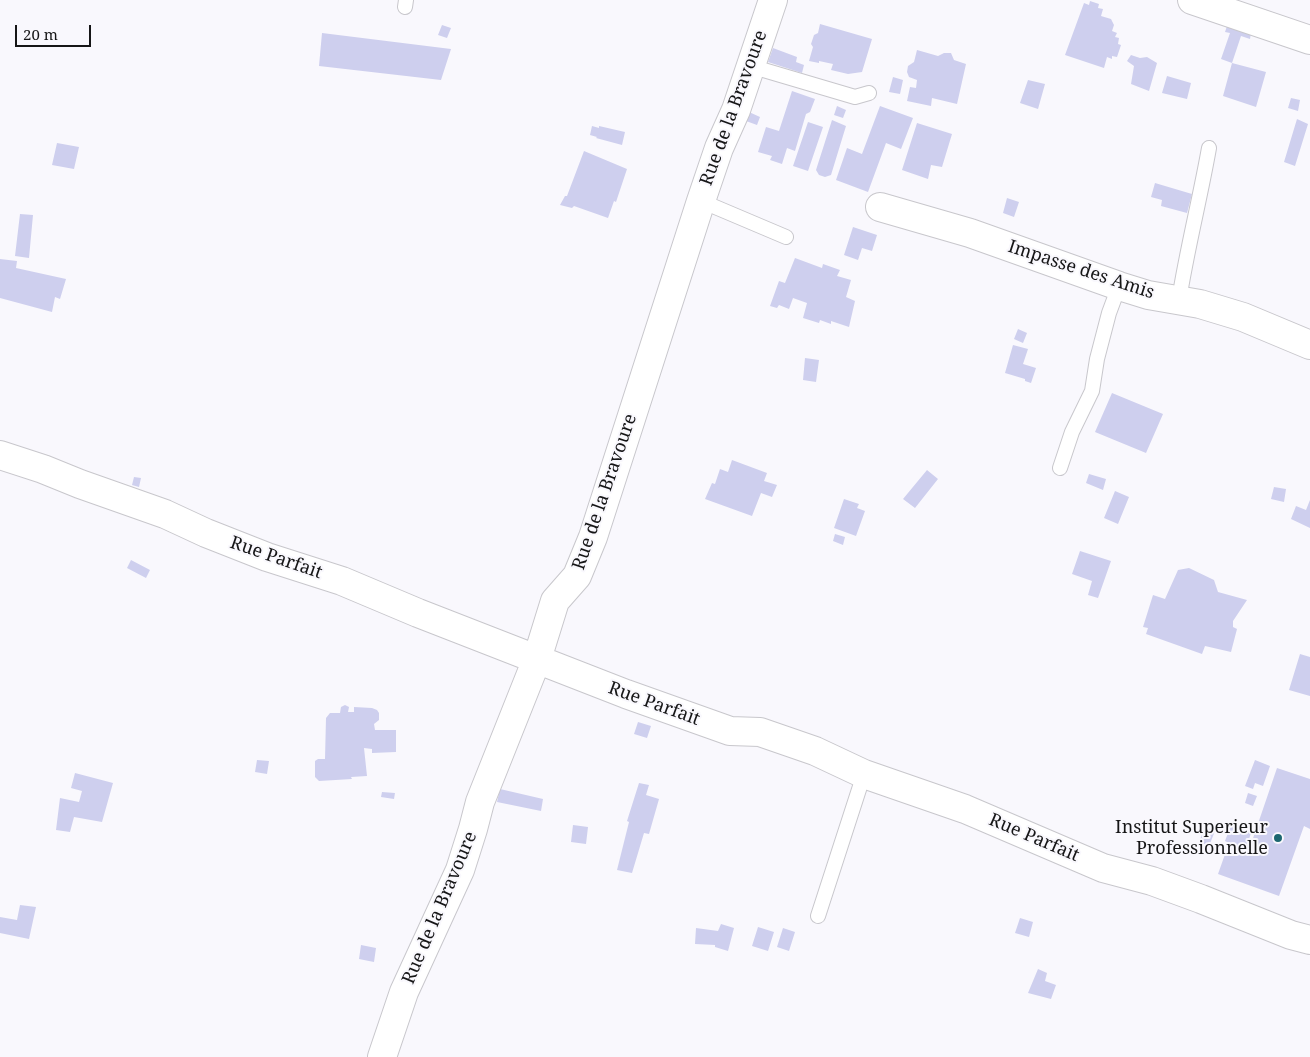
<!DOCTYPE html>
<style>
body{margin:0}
#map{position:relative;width:1310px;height:1057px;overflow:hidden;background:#f9f8fd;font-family:"Noto Serif",serif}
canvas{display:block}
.scale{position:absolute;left:15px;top:25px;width:76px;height:22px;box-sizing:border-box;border:2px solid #161617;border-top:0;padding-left:6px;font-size:15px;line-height:18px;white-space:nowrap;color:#161617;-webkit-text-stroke:4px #f9f8fd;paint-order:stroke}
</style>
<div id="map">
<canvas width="1310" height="1057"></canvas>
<div class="scale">20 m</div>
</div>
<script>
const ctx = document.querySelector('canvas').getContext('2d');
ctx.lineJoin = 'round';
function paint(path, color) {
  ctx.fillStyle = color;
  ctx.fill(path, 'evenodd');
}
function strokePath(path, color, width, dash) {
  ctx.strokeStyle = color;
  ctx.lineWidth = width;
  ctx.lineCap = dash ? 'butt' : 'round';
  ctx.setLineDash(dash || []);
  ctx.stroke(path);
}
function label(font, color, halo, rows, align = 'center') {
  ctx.font = font + ' "Noto Serif",serif';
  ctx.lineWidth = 4;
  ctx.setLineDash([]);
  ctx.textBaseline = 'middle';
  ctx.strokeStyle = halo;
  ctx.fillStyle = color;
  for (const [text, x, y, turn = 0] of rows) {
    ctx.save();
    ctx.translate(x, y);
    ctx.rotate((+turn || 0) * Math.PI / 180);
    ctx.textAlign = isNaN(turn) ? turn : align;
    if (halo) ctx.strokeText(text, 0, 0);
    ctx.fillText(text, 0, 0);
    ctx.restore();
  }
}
paint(new Path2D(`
 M1090,1L1099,4L1098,8L1103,9L1101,16L1111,19L1114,25L1112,31L1117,33L1115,37L1119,38L1118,44L1121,45L1117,57L1112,56V59L1107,57L1104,68L1065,55L1084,3L1089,5Z
 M820,24L872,39L862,72L848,74L831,70L833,64L819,61V63L809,61L813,47L811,44L814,35L818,33Z
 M442,25L451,28L447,38L438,35Z
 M1227,26L1251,33L1250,39L1241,36L1232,63L1221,59L1230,33L1225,32Z
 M322,33L451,49L441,80L319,66Z
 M773,48L797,57L796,62L804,65L802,73L768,62Z
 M917,50L938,56L944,53H951L954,60L966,64L957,104L932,98L931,106L907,101L910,87L916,88L917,80L909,77L907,72L908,66L914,62Z
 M1131,55L1140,58L1147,57L1157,63L1149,91L1131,84L1134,66L1127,61Z
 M1232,63L1266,72L1256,107L1223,96Z
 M1167,76L1191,83L1187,99L1162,93Z
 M893,77L903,80L900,94L889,92Z
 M1028,80L1045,84L1038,109L1020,103Z
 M792,91L815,99L810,112L806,114L795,151L787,148L782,164L770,160L772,156L758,152L766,127L779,131Z
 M1291,98L1300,100L1298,111L1288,108Z
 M837,106L846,110L843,118L834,115Z
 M880,106L913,118L901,149L886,143L868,192L836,180L847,148L862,154Z
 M749,112L760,117L757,125L746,121Z
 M1297,119L1308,124L1295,166L1284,162Z
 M832,120L846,126L831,175L825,177L819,175L816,170Z
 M808,122L823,127L808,171L793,166Z
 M917,123L952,134L942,167L931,165L928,179L902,170Z
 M592,126L599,128V126L625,132L622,145L596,138L597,137L590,135Z
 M57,143L79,147L74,169L52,165Z
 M584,151L627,169L616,202L614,201L608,218L574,206L572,208L560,205L565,196H567Z
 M1155,183L1192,194L1187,213L1161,206L1162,200L1151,197Z
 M1007,198L1019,202L1014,217L1003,213Z
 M20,214L33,215L29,258L15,256Z
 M853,227L877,235L872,251L862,248L858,260L844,255Z
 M795,258L822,268L823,264L840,270L837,276L851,280L846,297L855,301L849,327L831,321V324L820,320L819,323L803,318L807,303L793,298L789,309L779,305L777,308L770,306L779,281L785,283Z
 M0,259L17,261L16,268L66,279L60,299L55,297L52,312L0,298Z
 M1018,329L1027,333L1023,343L1014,339Z
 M1013,345L1028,349L1023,364L1036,368L1031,383L1025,381V379L1005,373Z
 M805,358L819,360L816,382L803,380Z
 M1112,393L1163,414L1146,453L1095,432Z
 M732,460L767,473L764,481L777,485L772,497L761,493L752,516L705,499L712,483L715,484L720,469L728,472Z
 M927,470L938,479L915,508L903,499Z
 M1089,474L1106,479L1103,490L1086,483Z
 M134,477L141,478L139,487L132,485Z
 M1274,487L1286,489L1284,502L1271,499Z
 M1115,491L1129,497L1118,524L1104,518Z
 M844,499L859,504L857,508L865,511L856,536L834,528Z
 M1310,500V528L1291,519L1296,506L1306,510Z
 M835,534L845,537L843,545L833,541Z
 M1080,551L1111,561L1098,598L1088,595L1092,581L1072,574Z
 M131,560L150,570L146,578L127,568Z
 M1189,568L1214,580L1218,592L1247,600L1233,621V627L1237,629L1231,652L1205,646L1202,654L1146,634L1148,628L1143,627L1153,595L1165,599L1178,570Z
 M1300,654L1310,657V696L1289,690Z
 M345,705L349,707L348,712H354V707L372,708L377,710L379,713V720L374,724L375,730H396V752L372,753V749L364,748L367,776L351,777L352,779L319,781L315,777V761L318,759H325L326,718L330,713H340L341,707Z
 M638,722L651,726L647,738L634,734Z
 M257,760L269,761L267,774L255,772Z
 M1255,760L1270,766L1263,786L1255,783L1253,789L1245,786Z
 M1277,768L1310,779V829L1304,826L1279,896L1218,874L1229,843L1225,841L1231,825L1252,831L1245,849L1249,850Z
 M75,773L113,783L102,822L74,817L70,832L56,830L60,798L79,802L82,791L71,788Z
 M639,783L649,785L646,795L659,799L649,834L644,833L632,873L617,870L629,822L627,821Z
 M500,789L543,799L541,811L497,802Z
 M382,792L395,793L394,799L381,797Z
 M1248,793L1257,796L1253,806L1245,803Z
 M573,825L588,827L586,844L571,842Z
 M1205,827L1215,831L1209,846L1199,842Z
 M20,905L36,907L29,939L0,933V917L17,920Z
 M1020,918L1033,922L1029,937L1015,933Z
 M721,924L734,928L728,951L715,947V945L695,944L696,928L718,931Z
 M758,927L774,932L768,951L752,946Z
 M783,928L795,932L789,951L777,947Z
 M361,945L376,948L374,962L359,959Z
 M1038,969L1047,973L1045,981L1056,985L1051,999L1028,993Z`), '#cecfee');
const service = new Path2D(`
 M405,7L406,0
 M750,66L855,97L869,93
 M701,201L786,237
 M1179,300C1187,249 1200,199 1209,148
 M1060,468L1072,432L1092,391L1097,359L1109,313L1119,286
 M818,916L864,774`);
const minor = new Path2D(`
 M1192,0L1310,40
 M880,207L970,233L1119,286L1148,295L1200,304L1243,317L1310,345
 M0,455L43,469L80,484L165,514L206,533L267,557L342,581L418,613L626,694L730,731L760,732L815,751L864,774L965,809L1103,868L1152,881L1201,899L1291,935L1310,940
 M382,1057L404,992L460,870L473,829L480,802L537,659L555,601L577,576L593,537L701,201L719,148L736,110L773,0`);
strokePath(service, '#c8c7cc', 16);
strokePath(minor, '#c8c7cc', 30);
strokePath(service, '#fff', 14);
strokePath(minor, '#fff', 28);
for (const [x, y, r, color] of [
 [1278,838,5,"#1c6770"]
]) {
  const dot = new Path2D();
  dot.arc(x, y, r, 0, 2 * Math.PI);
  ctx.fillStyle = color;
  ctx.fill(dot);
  strokePath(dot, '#f9f8fd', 2);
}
label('18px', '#161617', '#f9f8fd', [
 ["Rue de la Bravoure",734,108,-70],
 ["Impasse des Amis",1081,270,18],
 ["Rue de la Bravoure",605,492,-71],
 ["Rue Parfait",276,558,19],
 ["Rue Parfait",654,704,20],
 ["Rue Parfait",1034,838,23],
 ["Rue de la Bravoure",440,908,-67]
]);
label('18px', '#161617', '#f9f8fd', [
 ["Institut Superieur",1268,828],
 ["Professionnelle",1268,849]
], 'right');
</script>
